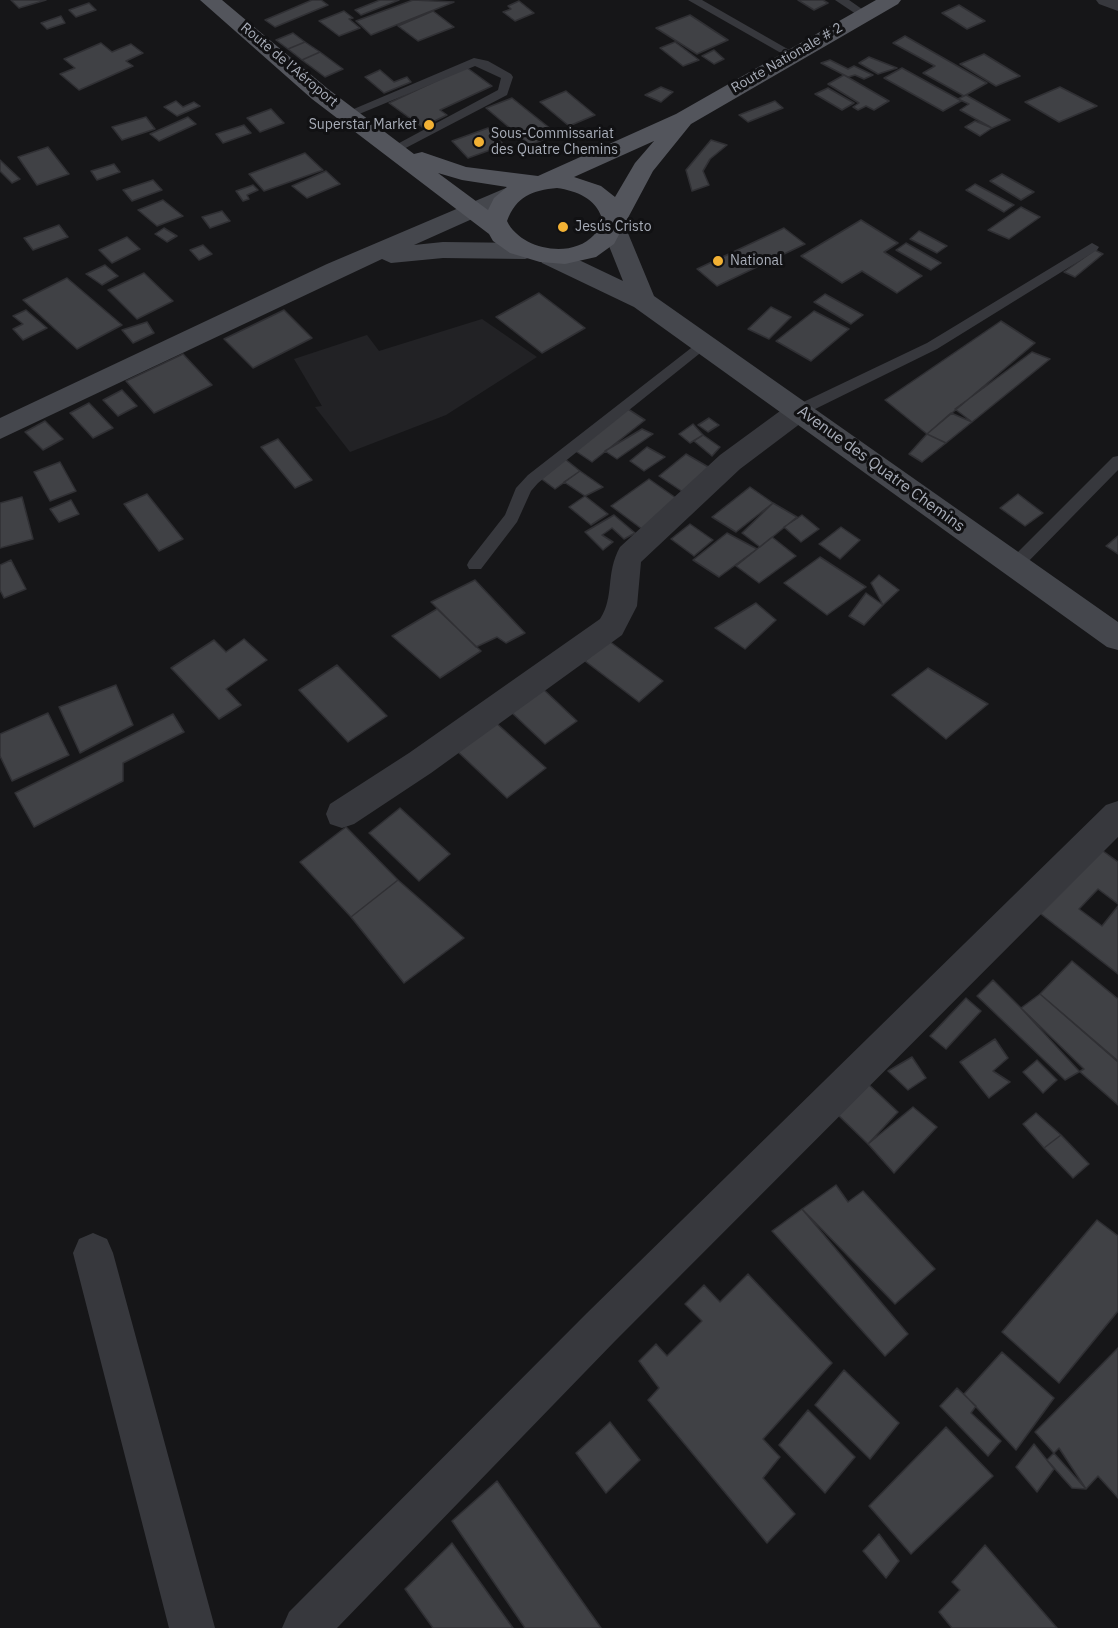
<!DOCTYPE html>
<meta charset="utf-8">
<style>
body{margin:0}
canvas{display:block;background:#161618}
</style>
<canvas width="1118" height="1628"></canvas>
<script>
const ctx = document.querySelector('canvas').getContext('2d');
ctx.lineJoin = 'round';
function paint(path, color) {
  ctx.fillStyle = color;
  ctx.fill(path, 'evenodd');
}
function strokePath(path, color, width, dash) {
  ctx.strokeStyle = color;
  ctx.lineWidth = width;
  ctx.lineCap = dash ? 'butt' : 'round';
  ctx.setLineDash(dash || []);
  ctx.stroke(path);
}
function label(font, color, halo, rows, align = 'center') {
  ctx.font = font + ' "IBM Plex Sans",sans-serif';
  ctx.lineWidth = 6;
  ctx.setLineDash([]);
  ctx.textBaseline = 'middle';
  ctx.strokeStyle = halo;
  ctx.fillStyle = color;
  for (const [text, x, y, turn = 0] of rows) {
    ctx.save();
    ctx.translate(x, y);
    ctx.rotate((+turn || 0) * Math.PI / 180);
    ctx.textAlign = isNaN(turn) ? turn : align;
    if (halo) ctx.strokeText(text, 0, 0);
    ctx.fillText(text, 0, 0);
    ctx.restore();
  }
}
paint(new Path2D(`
 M482,319L537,357L446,415L350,452L315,407L322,406L294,359L367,335L379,351Z`), '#222225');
const building = new Path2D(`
 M11,0H46L19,8Z
 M312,0H321L328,5L275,27L265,20Z
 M380,0H399L361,15L355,10Z
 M413,0L454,2L371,35L356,21Z
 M798,0H823L828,3L814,10Z
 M519,1L534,13L515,21L503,12L511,9L508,6Z
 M89,3L96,10L76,17L69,10Z
 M959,5L985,21L967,29L942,13Z
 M344,11L353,18L349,19L360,28L339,36L319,21Z
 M433,11L454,27L418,41L398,26Z
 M690,15L728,40L697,54L656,28Z
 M61,16L65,23L47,29L41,23Z
 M293,33L305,42L288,49L276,40Z
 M905,36L987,83L964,96L923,73L935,66L893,43Z
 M305,42L320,52L302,60L288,49Z
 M675,42L699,60L683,66L660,48Z
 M101,43L112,52L131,44L143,53L126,61L133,66L79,90L60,74L75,68L64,59Z
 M714,50L724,59L714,64L702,56Z
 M320,52L343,69L325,77L302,60Z
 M984,54L1020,76L996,86L960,64Z
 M869,57L897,68L878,74L859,63Z
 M830,60L848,69L854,66L873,75L864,79L855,75L848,77L821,63Z
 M466,67L492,86L440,110L447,115L422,127L389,103Z
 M902,68L958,99L961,101L943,111L884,78Z
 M380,70L394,82L407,77L411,82L384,93L365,77Z
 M844,75L889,101L874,110L866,106L858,110L853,107L859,103L828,84Z
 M661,87L673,92L661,102L645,95Z
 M1060,87L1097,106L1059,122L1025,102Z
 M828,88L854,103L842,110L815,94Z
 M566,91L595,115L569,126L540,102Z
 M966,95L1010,120L992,128L960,110L969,104L958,99Z
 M512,98L557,134L530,145L486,108Z
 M176,101L183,107L194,102L200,106L177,116L164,107Z
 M775,101L783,108L748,122L739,115Z
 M271,109L284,123L260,132L247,118Z
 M146,117L155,129L122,140L112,127Z
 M188,117L196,124L159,141L150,134Z
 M975,121L992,128L980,136L965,127Z
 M244,125L251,133L223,143L216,134Z
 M488,128L504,145L468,158L452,141Z
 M711,140L727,145L710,159L703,171L709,185L692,191L686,170Z
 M48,147L69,174L37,185L18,157Z
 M305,153L323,170L264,191L249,174Z
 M0,160L20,179L12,183L0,171Z
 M114,164L120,172L97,180L91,171Z
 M326,171L340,184L307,198L292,186Z
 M1002,174L1034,192L1021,200L990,181Z
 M153,180L162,190L132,201L123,190Z
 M975,184L1014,205L1004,212L966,190Z
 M253,185L258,190L247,195L249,199L243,201L236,191Z
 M163,200L183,216L157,226L138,210Z
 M1021,207L1040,217L1009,239L988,230Z
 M222,211L230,221L210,228L202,217Z
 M861,220L898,243L884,252L922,276L897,293L862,271L842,283L801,256Z
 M59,225L68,237L33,250L24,238Z
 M164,228L177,236L167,242L155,234Z
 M784,228L805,244L717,286L697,269Z
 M919,231L947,246L937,253L910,239Z
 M127,237L140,249L112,263L99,250Z
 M906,243L941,263L931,270L896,250Z
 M203,245L212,254L199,260L190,250Z
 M1095,250L1103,254L1075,277L1064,272Z
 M105,265L118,276L102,285L86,274Z
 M144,273L173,301L137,319L108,290Z
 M67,278L122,325L77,349L23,300Z
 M539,293L585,328L542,353L496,317Z
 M825,294L863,315L851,324L814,302Z
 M771,307L791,317L769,339L748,329Z
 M26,310L47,328L23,340L13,329L23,324L13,316Z
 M284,310L312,338L253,368L224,339Z
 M814,311L849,329L811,361L776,341Z
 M1001,321L1035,343L927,434L885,400Z
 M147,322L154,333L133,343L122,330Z
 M1032,352L1050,359L972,422L955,409Z
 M183,354L212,385L154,413L126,381Z
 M122,390L137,406L118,416L103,400Z
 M89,403L113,428L93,438L70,413Z
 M628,409L645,420L592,462L574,450Z
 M951,413L972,422L946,443L927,434Z
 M709,418L719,425L708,432L698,425Z
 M45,421L63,439L43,450L25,432Z
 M693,424L703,435L690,443L679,434Z
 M642,429L653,434L617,459L605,451Z
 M927,434L946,443L922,462L909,454Z
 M703,435L720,447L712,456L694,441Z
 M278,439L312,480L295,488L261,447Z
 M647,447L665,457L644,471L630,461Z
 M686,454L710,468L683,492L659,476Z
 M565,459L580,471L555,489L539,477Z
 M60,462L76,491L50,501L34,472Z
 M580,471L603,487L585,496L564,482Z
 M649,479L683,503L646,532L611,506Z
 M750,487L773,503L736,532L712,517Z
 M147,494L183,539L159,551L124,504Z
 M1018,494L1043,513L1025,526L1000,508Z
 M585,496L608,514L591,525L569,507Z
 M22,497L33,539L0,548V503Z
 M71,500L79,514L59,522L50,509Z
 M773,503L797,517L760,547L742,533Z
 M614,515L635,533L624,539L612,528L602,535L613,542L603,550L585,532Z
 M802,515L819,529L801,542L784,527Z
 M690,524L713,540L694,556L671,539Z
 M841,527L860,540L840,559L819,544Z
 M727,533L757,549L719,577L693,560Z
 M1118,536V554L1106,546Z
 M772,537L796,556L759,583L736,566Z
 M820,557L866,587L827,615L784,583Z
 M11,560L26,589L4,598L0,590V565Z
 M879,575L899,590L883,605L871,583Z
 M475,580L525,633L506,643L497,637L476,647L431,602Z
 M866,593L883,605L864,625L849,616Z
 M756,603L776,620L745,649L715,628Z
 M437,609L481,651L440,678L392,636Z
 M244,639L267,660L226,689L241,705L219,719L171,668L214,640L226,652Z
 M609,641L663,681L639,702L585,661Z
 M337,665L387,716L348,742L299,690Z
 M928,668L988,704L946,739L892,695Z
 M116,685L133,725L80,753L59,707Z
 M542,688L577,721L545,744L509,710Z
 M48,713L69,755L12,781L0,756V734Z
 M173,714L184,732L123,763V781L34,827L15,793Z
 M494,721L546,768L507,798L456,750Z
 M400,808L450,854L419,881L369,833Z
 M346,827L398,880L351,917L300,862Z
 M1092,843L1118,862V904L1098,889L1079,909L1102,926L1118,906V974L1032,907Z
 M398,880L464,938L404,983L351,917Z
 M1072,961L1118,999V1061L1040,994Z
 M993,980L1021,1008L1084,1069L1065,1080L977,996Z
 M1040,994L1118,1062V1105L1079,1071L1021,1008Z
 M966,998L981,1011L946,1049L930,1036Z
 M995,1039L1008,1058L993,1071L1010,1082L989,1098L960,1062Z
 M912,1057L926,1078L908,1090L888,1071Z
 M1037,1060L1057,1080L1043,1093L1023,1072Z
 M866,1082L898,1112L868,1144L836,1113Z
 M913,1107L937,1127L894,1173L868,1144Z
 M1036,1113L1061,1135L1044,1148L1023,1124Z
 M1061,1135L1089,1164L1073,1178L1044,1148Z
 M836,1185L848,1202L863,1191L935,1269L895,1304L802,1209Z
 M802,1209L908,1334L885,1356L772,1231Z
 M1097,1220L1118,1236V1311L1059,1383L1002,1332Z
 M748,1274L832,1363L763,1439L780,1457L763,1478L795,1514L767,1543L648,1400L659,1388L639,1361L656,1344L667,1356L702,1321L685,1304L704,1285L720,1302Z
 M1118,1348V1498L1098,1476L1086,1489L1035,1432Z
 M1002,1352L1054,1398L1016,1450L964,1394Z
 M844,1370L899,1423L870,1459L815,1405Z
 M957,1388L976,1406L971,1413L1001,1441L988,1456L940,1406Z
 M808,1410L855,1457L825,1493L779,1445Z
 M610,1422L640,1460L606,1493L576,1453Z
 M946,1427L993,1476L911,1554L869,1506Z
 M1034,1444L1054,1469L1037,1492L1016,1467Z
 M1059,1448L1086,1489L1072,1488L1047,1460Z
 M497,1481L601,1628H525L452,1521Z
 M879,1534L899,1561L886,1578L863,1551Z
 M452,1543L513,1628H433L405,1589Z
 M985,1545L1057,1628H952L939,1612L960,1590L952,1582Z`);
paint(building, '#404145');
strokePath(building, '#303034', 1.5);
paint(new Path2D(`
 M688,0H702L798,55L788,57Z
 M835,0H849L869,14L859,16Z
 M474,58L488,61L511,74L513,77L507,95L398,152H390L388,149L498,90L501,78L475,66L352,117L342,114Z
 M1092,243L1099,247L1097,250L937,349L805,414H795L793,410L795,406L927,343Z
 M704,338L709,340V346L538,483L531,491L517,522L481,569H469L467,565L469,561L505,515L516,488L528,475Z
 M1118,456V470L1021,569H1009L1007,565L1009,561L1113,457Z`), '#37383d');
paint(new Path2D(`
 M1096,0H1118V11L1099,4Z
 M800,401L809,403L813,410L809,417L740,469L641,562L637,606L622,635L431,773L354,824L342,828L330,824L326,814L330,804L409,753L600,619C615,596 605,574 620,547L720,455L791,403Z
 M1118,801V837L615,1341L337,1628H282L289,1612L587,1313L1106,805Z
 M93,1233L107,1239L113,1253L215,1628H169L73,1253L79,1239Z`), '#37383d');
paint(new Path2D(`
 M520,182L528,184L532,189L528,194L414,245L443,242L525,243L534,246L537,251L534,256L525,259L443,258L391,263L382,259L0,439V418L327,264Z
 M613,218L621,221L625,226L654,296L1118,622V650L1107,647L634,307L542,263L539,257L542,251L551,249L560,251L623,281L601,226L605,221Z`), '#45474d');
paint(new Path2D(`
 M200,0H222L328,89L414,154L422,152L466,167L538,176L676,114L876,0H901L898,4L691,124L653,171L614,244L596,257L565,264L540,262L510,253L493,241L489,234L312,99ZM654,141L635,163L615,197L601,186L574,177ZM438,173L462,180L507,187L494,198L488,210ZM557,188C577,191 595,198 602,218C600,223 598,231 594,235C571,260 520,249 507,221C516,197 532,190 557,188Z`), '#53555c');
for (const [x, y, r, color] of [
 [429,125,6,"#f2b134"],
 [479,142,6,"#f2b134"],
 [563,227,6,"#f2b134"],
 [718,261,6,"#f2b134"]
]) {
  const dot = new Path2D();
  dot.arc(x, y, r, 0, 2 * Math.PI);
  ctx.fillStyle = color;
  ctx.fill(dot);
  strokePath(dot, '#111113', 2);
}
label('14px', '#a8adb8', '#111113', [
 ["Route Nationale # 2",787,58,-30],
 ["Route de l’Aéroport",289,65,40]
]);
label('14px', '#a8adb8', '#111113', [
 ["Superstar Market",417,125,"right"],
 ["Sous-Commissariat",491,134],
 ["des Quatre Chemins",491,150],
 ["Jesús Cristo",575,227],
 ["National",730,261]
], 'left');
label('16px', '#a8adb8', '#111113', [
 ["Avenue des Quatre Chemins",881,469,36]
]);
</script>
